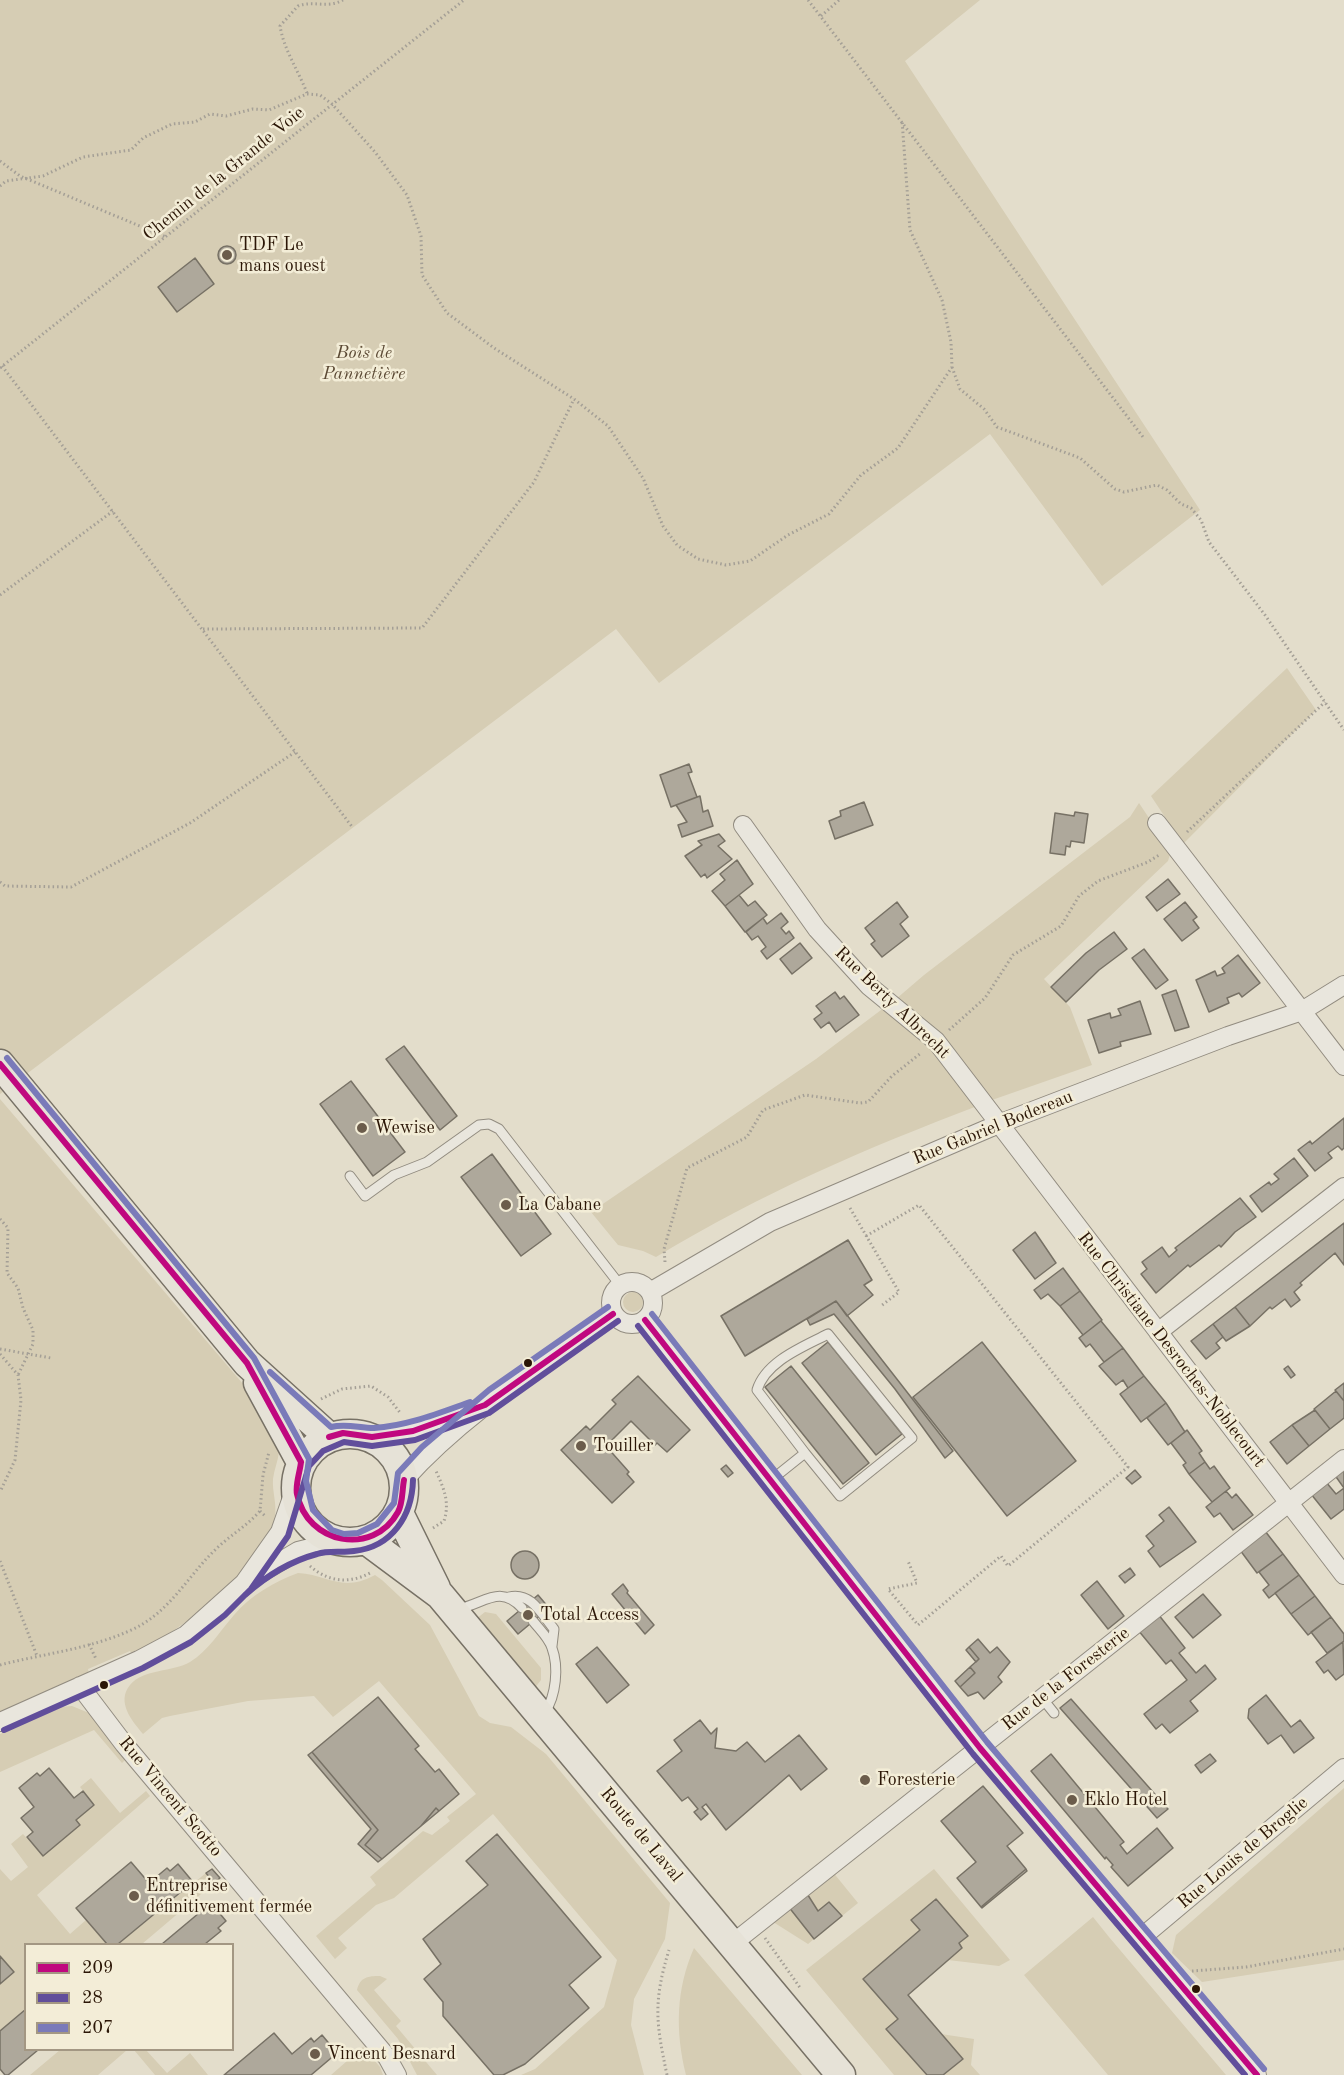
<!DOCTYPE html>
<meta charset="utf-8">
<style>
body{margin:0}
#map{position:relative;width:1344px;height:2075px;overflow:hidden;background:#e3ddcb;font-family:"Old Standard TT",serif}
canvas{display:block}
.legend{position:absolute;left:24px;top:1943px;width:210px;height:108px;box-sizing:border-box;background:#f3edd7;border:2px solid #a39783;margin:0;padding:8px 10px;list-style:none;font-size:18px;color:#2b1606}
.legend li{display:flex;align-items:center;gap:12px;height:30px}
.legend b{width:30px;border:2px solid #a39783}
</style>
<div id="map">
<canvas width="1344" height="2075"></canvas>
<ul class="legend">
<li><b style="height:8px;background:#c0087f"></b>209</li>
<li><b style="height:8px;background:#614e9b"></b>28</li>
<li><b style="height:8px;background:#7a7ab9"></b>207</li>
</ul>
</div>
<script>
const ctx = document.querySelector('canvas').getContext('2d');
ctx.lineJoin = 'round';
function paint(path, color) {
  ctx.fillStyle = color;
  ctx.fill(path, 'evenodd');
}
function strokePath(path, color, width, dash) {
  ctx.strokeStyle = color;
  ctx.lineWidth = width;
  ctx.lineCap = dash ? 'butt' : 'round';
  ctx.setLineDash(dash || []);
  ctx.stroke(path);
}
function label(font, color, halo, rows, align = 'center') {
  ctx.font = font + ' "Old Standard TT",serif';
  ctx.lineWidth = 5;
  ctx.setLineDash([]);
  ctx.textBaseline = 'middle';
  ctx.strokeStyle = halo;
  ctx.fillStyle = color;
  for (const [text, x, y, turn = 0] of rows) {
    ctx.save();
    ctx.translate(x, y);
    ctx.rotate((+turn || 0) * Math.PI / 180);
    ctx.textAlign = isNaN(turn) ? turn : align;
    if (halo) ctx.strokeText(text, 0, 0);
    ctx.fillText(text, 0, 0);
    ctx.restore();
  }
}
paint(new Path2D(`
 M0,0H980L905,61L1200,510L1102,586L990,434L659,683L616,629L0,1094Z
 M1287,668L1316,710L1183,844L1151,796Z
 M1139,803L1171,851L1168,861L1044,979L1070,1007L1092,1065L992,1100L896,999L924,975L1130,817Z
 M885,1007L926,1041L980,1105C864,1149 762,1193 656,1257L643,1251L618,1245L591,1212L816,1059Z
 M0,1099L261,1405C268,1419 279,1435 279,1452C278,1461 274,1470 273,1479C272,1491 277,1504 275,1516C266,1566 177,1633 133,1656L130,1651L88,1669L89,1674L0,1713Z
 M623 1302a10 10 0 1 1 20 0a10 10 0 1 1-20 0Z
 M298,1573C329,1575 342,1593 375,1575L382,1580L430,1625L479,1716L490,1723L511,1727L546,1754L670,1903L665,1939L634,1999L631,2025L644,2075H521L535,2069L604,2007L617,1960L493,1814L394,1898L376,1905L338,1938L347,1948L335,1959L316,1936L376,1885L370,1877L423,1831L432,1835L450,1821L447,1817L476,1794L379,1681L333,1717L314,1696L248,1701L170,1716L162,1718L143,1734C132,1721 116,1702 130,1685C143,1669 173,1672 190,1662C208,1651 220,1631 234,1615C251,1595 274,1582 298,1573Z
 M485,1612L496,1614L541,1668V1680L534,1689L476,1619Z
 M72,1706L89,1713L127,1758L122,1763L94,1730L0,1772V1734L60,1707Z
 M91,1778L120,1813L146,1791L150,1796L37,1895L70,1934L86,1920L107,1944H26L25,2009L0,2031V1984L14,1972L0,1956V1869L11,1881L28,1867L11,1844L23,1834L43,1856L80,1825L76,1820L94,1805L80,1787Z
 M1344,1788V1960L1202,1982L1172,1953L1176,1935Z
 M934,1869L1010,1960L999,1966L948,1960L962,1948L959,1943L968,1936L936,1899L911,1920L920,1930L863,1979L898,2019L887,2029L926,2075H894L806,1970Z
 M832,1871L858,1903L842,1916L829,1902L818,1911L806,1892Z
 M206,1873L214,1883L142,1944H118Z
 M788,1906L814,1939L808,1944L770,1920Z
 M1093,1917L1109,1937L1226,2075H1108L1024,1975Z
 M694,1948L802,2075H686C675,2031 676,1989 694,1948Z
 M380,1976L387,1979L374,1990L401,2021L396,2026L437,2075H417L398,2039L357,1990C360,1977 368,1976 380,1976Z
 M941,2034L974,2039L971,2065L980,2075H943L962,2058Z
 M363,2047L380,2067L383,2075H331Z
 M60,2050H127L98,2075H30Z
 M134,2050H146L167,2073L190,2053L208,2075H155Z`), '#d6cdb4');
const building = new Path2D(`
 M218 255a9 9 0 1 1 18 0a9 9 0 1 1-18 0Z
 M195,258L214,284L177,312L158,287Z
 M689,764L692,772L688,773L697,797L671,807L660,775Z
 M700,796L703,812L708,810L713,826L682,837L678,825L687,822L676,805Z
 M864,802L873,825L835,839L829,821L841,816L840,811Z
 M1075,812L1088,814L1084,843L1071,841L1070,847L1066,846L1065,855L1050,853L1055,813L1074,816Z
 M719,834L725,841L718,846L732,859L707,878L705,874L701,877L685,856L702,845L698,841Z
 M737,860L753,884L725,906L712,891L725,880L720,874Z
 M1168,879L1180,894L1157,911L1146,897Z
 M739,895L748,906L755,901L767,915L745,932L725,906Z
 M897,902L908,917L900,924L909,936L882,957L871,944L875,941L865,928Z
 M1185,902L1197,917L1193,920L1199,928L1182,941L1164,919Z
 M781,913L788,922L781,928L786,934L789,931L794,938L767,959L761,951L766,947L758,936L752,940L746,932L763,918L767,924Z
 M1114,932L1127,949L1099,970L1066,1002L1051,987L1086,953Z
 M800,943L812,958L792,974L780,959Z
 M1144,949L1168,980L1156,989L1132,958Z
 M1238,955L1260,983L1242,997L1239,993L1227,998L1229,1003L1209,1012L1196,980L1215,971L1217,976L1225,973L1222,968Z
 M1176,990L1189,1027L1175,1031L1162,995Z
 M835,992L840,999L844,996L859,1015L836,1032L829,1022L821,1028L814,1019L822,1013L816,1006Z
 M1140,1001L1151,1034L1120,1042L1121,1046L1099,1053L1088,1020L1110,1013L1111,1018L1121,1015L1118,1009Z
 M404,1046L457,1116L440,1130L386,1059Z
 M351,1081L405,1152L373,1176L320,1104Z
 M1344,1118V1148L1342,1150L1338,1146L1328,1153L1332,1158L1315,1171L1298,1150L1310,1141L1312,1144Z
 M492,1154L551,1234L521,1256L461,1177Z
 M1294,1158L1308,1176L1262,1212L1250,1196L1269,1182L1271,1185L1279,1179L1274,1174Z
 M1240,1198L1256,1217L1235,1232L1221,1247L1219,1245L1190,1267L1188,1265L1156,1293L1141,1274L1147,1269L1142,1262L1162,1247L1169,1257L1177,1250L1175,1248Z
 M1344,1223V1265L1335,1253L1300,1283L1302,1285L1294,1292L1300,1300L1291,1307L1285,1299L1272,1309L1270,1307L1250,1326L1235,1307Z
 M1035,1232L1056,1263L1035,1279L1013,1250Z
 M848,1240L872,1280L864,1285L873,1295L847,1316L836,1301L745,1356L721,1316Z
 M1063,1268L1080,1291L1060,1306L1048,1294L1041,1299L1034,1290Z
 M1080,1291L1102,1320L1083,1335L1060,1306Z
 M836,1301L953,1451L945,1458L895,1389L834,1314L810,1325L807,1319Z
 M1235,1307L1250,1326L1226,1341L1213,1324Z
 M1101,1321L1123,1348L1104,1362L1090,1344L1086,1347L1079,1338Z
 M1213,1324L1223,1337L1216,1343L1220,1348L1206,1359L1191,1341Z
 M828,1342L902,1434L876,1455L802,1363Z
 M982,1342L1076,1461L1007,1516L913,1397Z
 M1123,1348L1144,1376L1128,1388L1123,1380L1116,1385L1099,1366Z
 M791,1366L869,1463L843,1484L765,1387Z
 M1288,1366L1295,1375L1291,1378L1284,1369Z
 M638,1376L690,1430L667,1452L657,1443L655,1445L631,1421L606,1446L629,1472L627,1474L634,1482L612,1503L561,1450L586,1426L590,1430L616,1404L612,1400Z
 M1144,1376L1166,1403L1141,1422L1120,1394Z
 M1344,1383V1401L1335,1390Z
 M1336,1391L1344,1401V1418L1330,1429L1314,1409Z
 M1166,1403L1185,1432L1168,1445L1147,1418Z
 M1315,1410L1330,1429L1309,1446L1292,1425Z
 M1292,1425L1309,1446L1287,1464L1270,1442Z
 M1187,1430L1202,1451L1199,1453L1205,1462L1189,1474L1183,1465L1186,1463L1171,1443Z
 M1205,1462L1210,1469L1214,1466L1230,1488L1212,1502L1189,1474Z
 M726,1465L733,1473L728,1477L721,1469Z
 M1344,1467V1509L1331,1519L1311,1494L1326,1482L1336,1494L1344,1488L1334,1474Z
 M1135,1470L1141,1477L1132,1484L1126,1478Z
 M1226,1491L1232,1498L1236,1494L1253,1515L1233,1530L1220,1513L1214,1517L1206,1507Z
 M1169,1507L1196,1542L1160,1567L1148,1551L1154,1546L1146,1536L1164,1521L1159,1515Z
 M1265,1531L1283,1554L1257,1573L1240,1550Z
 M511 1565a14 14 0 1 1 28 0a14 14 0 1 1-28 0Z
 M1283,1554L1299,1575L1269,1598L1263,1590L1269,1585L1259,1572Z
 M1130,1568L1135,1575L1125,1583L1119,1576Z
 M1299,1575L1315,1596L1291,1614L1275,1593Z
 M1097,1581L1124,1616L1108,1629L1081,1595Z
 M623,1584L628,1591L627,1593L654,1625L645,1634L612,1594Z
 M1203,1594L1221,1615L1193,1638L1175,1617Z
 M538,1595L549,1608L518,1634L507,1621Z
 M1315,1596L1331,1617L1308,1635L1291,1614Z
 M1158,1614L1185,1648L1179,1653L1196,1673L1205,1665L1216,1679L1190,1701L1198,1711L1170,1733L1162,1724L1156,1729L1144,1714L1187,1680L1171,1660L1166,1664L1138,1630Z
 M1331,1617L1344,1634V1641L1327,1653L1311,1632Z
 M978,1639L990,1653L997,1647L1010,1662L998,1677L1002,1682L984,1699L978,1692L968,1696L960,1687L975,1673L970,1667L979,1659L969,1647Z
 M1343,1642L1344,1674L1336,1680L1328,1670L1324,1673L1316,1662Z
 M597,1647L629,1685L607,1703L576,1664Z
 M969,1647L979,1659L976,1662L966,1650Z
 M970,1667L975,1673L960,1687L955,1681Z
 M1266,1695L1291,1727L1300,1720L1314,1738L1294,1753L1281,1735L1268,1744L1248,1718L1249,1709Z
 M378,1697L419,1746L415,1749L435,1772L439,1769L459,1794L439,1811L436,1808L421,1826L382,1859L365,1845L378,1830L312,1752Z
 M1071,1699L1168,1809L1157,1818L1060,1708Z
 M700,1720L711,1734L717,1728L715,1748L736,1751L747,1742L765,1762L799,1735L827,1769L801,1790L789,1775L726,1830L706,1804L702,1807L708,1814L701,1820L694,1812L698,1809L688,1797L682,1801L657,1771L682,1751L674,1740Z
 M312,1752L378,1830L365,1845L382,1859L378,1862L358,1844L371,1829L308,1755Z
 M1051,1754L1124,1842L1120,1845L1127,1854L1157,1828L1173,1848L1128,1886L1111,1867L1113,1865L1106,1857L1105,1859L1031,1771Z
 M1210,1754L1216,1761L1201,1773L1195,1765Z
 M49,1768L74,1798L83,1791L94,1805L76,1820L80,1825L43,1856L27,1837L33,1832L21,1818L34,1807L19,1788L37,1773L40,1776Z
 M867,1774L871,1779L863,1786L859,1781Z
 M983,1786L1023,1833L1007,1846L1026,1869L981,1907L957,1878L976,1862L941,1821Z
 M436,1808L439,1811L421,1826Z
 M497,1834L601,1957L569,1985L589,2008L525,2064L503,2075H494L443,2016V2002L424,1979L441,1964L423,1939L488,1885L466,1861Z
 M131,1862L149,1883L167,1868L170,1871L178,1864L193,1882L118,1944H107L76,1908Z
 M212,1869L220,1878L214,1883L206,1873Z
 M1026,1869L1027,1871L982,1908L981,1907Z
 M806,1892L818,1911L829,1902L842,1916L814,1939L788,1906Z
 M936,1899L968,1936L959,1943L962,1948L908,1995L963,2059L943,2075H927L886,2029L898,2019L863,1979L920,1930L911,1920Z
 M211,1903L226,1921L218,1928L221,1931L205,1944H162Z
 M0,1956L14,1972L0,1984Z
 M26,2009V2050H38L8,2075H5L0,2069V2031Z
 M274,2033L292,2054L311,2038L314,2042L322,2035L337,2053L311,2075H224Z`);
paint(building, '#aea89b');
strokePath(building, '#777165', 1.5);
const lane = new Path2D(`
 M350,1176L365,1196L394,1175L427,1162L479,1125L489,1124L499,1129L620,1285
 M770,1481L805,1453L840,1496L912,1438L828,1334C803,1347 766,1361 757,1390L805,1453
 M509,1597C531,1592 541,1613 554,1629L552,1646
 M457,1609C483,1605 499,1583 522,1608
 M533,1621C540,1630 549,1638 552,1648C559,1667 556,1696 545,1712
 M1042,1698L1054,1713`);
const street = new Path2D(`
 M1157,823L1344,1066
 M743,825L817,929L869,986L936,1041L1344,1575
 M611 1303a21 21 0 1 1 42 0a21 21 0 1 1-42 0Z
 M650,1292L770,1222L1001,1123L1228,1036L1302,1011L1344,985
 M645,1320L980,1748L1257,2075
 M1158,1332L1344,1187
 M372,1437L413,1431L472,1410
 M404,1480C464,1413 541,1366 613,1314
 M251,1579L298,1551L338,1541
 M80,1686L124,1744L387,2057L397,2075
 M0,1722L139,1660L186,1635L244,1583L280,1532L295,1489
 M1141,1938L1344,1768
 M732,1944L1344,1459`);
const primary = new Path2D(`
 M0,1064L247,1363L329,1437
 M258,1383L301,1462
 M296 1488a54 54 0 1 1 108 0a54 54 0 1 1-108 0Z
 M399,1513L436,1588
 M366,1540L440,1595L841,2075`);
strokePath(lane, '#928c80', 11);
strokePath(street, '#928c80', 20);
strokePath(primary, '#777165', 31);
strokePath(new Path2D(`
 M808,0L1143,437
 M821,16L839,0
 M307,93C298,70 284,50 280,26L298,6C314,0 327,9 343,0
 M0,161L20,176L166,237
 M0,186L6,181L43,176L83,157L131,150L143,138L172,124L195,122L210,114L226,116L253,109L269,110L307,94L320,95L332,104L375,152L407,195L421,236L422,275L447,313L494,348L574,399L608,426L643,478L663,526L677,545L698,559L726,565L750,561L788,535L829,514L861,475L898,448L952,367L951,342L942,300L910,230L902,120
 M2,366L353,828
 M952,367L960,389L984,409L997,427L1080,458L1115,489L1124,492L1157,485L1167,490L1181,504L1191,508L1201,520L1209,542L1265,615L1344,730
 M0,368L464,0
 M0,595L113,511
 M203,629L422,628L534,482L574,399
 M1187,832L1325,702
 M0,882L5,886L71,887L190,823L295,752
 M949,1030L985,998L1013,955L1061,926L1079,896L1098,881L1148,862L1159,855
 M850,1208L899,1292L881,1306
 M0,1219L8,1228L7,1273L18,1288L23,1308L33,1330V1344L18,1375
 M866,1236L919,1205L1128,1467L1008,1566L1001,1556L918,1625L888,1589L917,1583L908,1561
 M665,1262L664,1249L687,1168L747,1137L763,1110L805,1095L860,1103L868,1102L892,1076L921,1053
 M0,1349L51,1358
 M0,1354L18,1375L21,1400L15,1460L0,1492
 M321,1399L342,1389L371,1386L388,1397L401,1414
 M260,1511L266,1517
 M433,1528L444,1521C450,1502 444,1489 436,1471
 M0,1561L37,1656
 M310,1566C328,1582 349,1584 370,1573
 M89,1644L96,1659
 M0,1665C42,1654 89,1649 129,1631C169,1614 186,1578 215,1550C229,1536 247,1526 260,1511L263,1475L269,1452
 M765,1938L801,1989
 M1192,1971L1246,1967L1344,1949
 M667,2075C656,2023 653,2002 669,1950`), '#a49f96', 3, [1.5, 3]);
strokePath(lane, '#e9e6dd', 9);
strokePath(street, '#e9e6dd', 18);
strokePath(primary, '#e6e2d7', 28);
strokePath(new Path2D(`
 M0,1064L247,1363L301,1462
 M645,1320L980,1748L1257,2075
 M329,1437L343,1433L372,1437L413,1431L485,1405L613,1314
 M301,1462C300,1472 295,1485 297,1494C307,1544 373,1557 398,1512C403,1503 402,1490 404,1480`), '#c0087f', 6);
strokePath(new Path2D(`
 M638,1326L973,1754L1245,2075
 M245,1595C265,1577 291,1561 317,1554C329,1550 342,1553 354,1551C392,1547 412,1516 413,1480
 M4,1730L143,1668L191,1642L225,1615L251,1589L288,1536L309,1466L323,1451L344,1442L372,1446L415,1440L489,1413L618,1321`), '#614e9b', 6);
strokePath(new Path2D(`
 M7,1058L254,1358L309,1459L306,1481L313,1510L332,1530L344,1534L358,1533L377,1524L394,1503L398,1473L422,1447L489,1390L608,1307
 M652,1314L987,1742L1264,2069
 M270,1372L331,1427C346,1423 359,1428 374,1428C407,1426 439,1413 470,1402`), '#7a7ab9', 6);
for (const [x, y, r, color] of [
 [227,255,6,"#6b5c4b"],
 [362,1128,6,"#6b5c4b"],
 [506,1205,6,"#6b5c4b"],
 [528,1363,5,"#2b1606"],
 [581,1446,6,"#6b5c4b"],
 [528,1615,6,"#6b5c4b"],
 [104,1685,5,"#2b1606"],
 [865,1780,6,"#6b5c4b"],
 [1072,1800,6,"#6b5c4b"],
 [134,1896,6,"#6b5c4b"],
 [1196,1989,5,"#2b1606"],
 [315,2054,6,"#6b5c4b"]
]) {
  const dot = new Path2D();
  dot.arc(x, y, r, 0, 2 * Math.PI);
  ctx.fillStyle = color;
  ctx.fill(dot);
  strokePath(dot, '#f3edd7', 2);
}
label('18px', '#2b1606', '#f3edd7', [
 ["Chemin de la Grande Voie",224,174,-39],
 ["Rue Berty Albrecht",892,1003,44],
 ["Rue Gabriel Bodereau",993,1128,-22],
 ["Rue Christiane Desroches-Noblecourt",1171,1350,52],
 ["Rue de la Foresterie",1066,1679,-38],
 ["Rue Vincent Scotto",170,1797,50],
 ["Route de Laval",641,1835,50],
 ["Rue Louis de Broglie",1243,1853,-40]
]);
label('18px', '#2b1606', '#f3edd7', [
 ["TDF Le",239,245],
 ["mans ouest",239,266],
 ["Wewise",374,1128],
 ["La Cabane",518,1205],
 ["Touiller",593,1446],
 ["Total Access",540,1615],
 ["Foresterie",877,1780],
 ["Eklo Hotel",1084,1800],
 ["Entreprise",146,1886],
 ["définitivement fermée",146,1907],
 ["Vincent Besnard",327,2054]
], 'left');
label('italic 18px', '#5b4934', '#f3edd7', [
 ["Bois de",364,353],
 ["Pannetière",364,374]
]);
</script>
